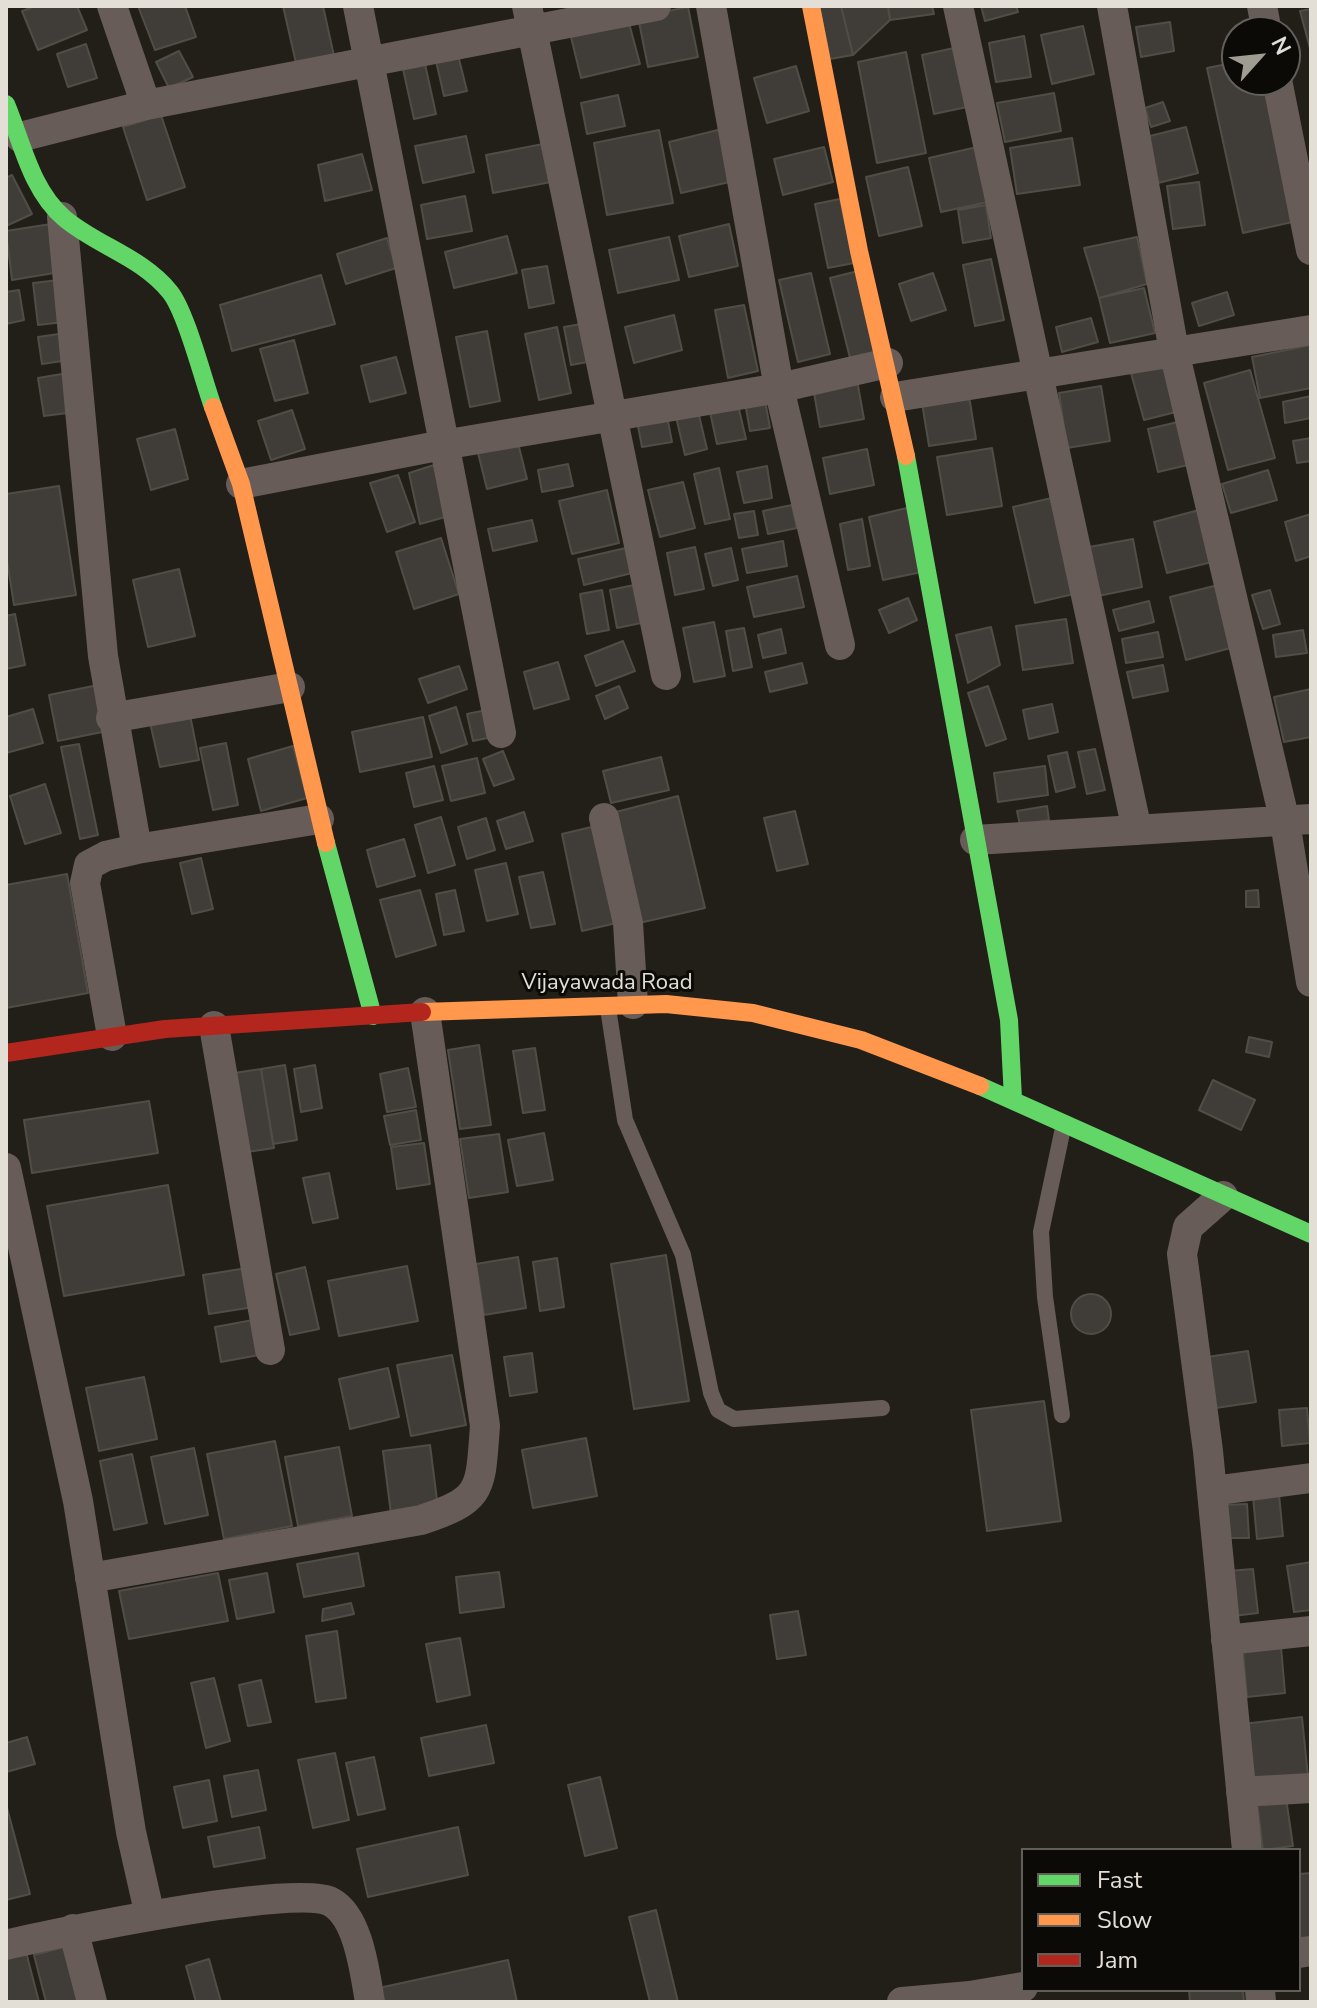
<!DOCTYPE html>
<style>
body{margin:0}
#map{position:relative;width:1317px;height:2008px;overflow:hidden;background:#211f18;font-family:"Nunito Sans",sans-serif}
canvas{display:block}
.frame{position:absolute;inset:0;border:8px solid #e3dfd7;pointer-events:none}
.legend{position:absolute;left:1021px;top:1848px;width:280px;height:144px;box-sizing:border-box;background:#0c0a06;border:2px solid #625f5a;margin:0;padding:10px 14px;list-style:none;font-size:24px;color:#e3dfd7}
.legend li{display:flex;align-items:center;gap:16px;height:40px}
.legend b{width:40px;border:2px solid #625f5a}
.north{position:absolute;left:1221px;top:16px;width:80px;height:80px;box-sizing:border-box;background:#0c0a06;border:2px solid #625f5a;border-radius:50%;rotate:63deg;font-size:22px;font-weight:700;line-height:32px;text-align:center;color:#e3dfd7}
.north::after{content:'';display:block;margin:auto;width:28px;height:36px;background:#9f9c94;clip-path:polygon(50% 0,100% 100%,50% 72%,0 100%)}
</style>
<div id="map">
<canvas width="1317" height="2008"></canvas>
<div class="frame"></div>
<ul class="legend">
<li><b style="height:10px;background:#63d668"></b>Fast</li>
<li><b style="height:10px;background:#ff974d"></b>Slow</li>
<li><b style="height:10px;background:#b3261e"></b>Jam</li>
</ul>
<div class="north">N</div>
</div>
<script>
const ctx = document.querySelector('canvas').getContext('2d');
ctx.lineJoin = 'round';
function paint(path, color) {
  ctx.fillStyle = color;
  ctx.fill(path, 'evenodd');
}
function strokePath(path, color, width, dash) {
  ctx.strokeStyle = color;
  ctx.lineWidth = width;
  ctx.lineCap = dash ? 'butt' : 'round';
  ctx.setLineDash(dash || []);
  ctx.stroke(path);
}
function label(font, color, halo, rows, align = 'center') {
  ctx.font = font + ' "Nunito Sans",sans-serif';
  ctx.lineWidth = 6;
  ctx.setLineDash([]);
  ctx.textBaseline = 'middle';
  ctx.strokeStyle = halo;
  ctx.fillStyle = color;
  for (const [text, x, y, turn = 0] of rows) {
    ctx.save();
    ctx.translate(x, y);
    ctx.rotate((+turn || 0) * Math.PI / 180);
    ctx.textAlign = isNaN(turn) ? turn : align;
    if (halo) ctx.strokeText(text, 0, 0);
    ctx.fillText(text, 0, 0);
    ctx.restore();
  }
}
const building = new Path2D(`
 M36,6H77L87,30L38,50L22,11Z
 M138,6H185L196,37L155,50Z
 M283,6H323L334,56L296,63Z
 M819,6H841L853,55L830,59Z
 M841,6H888L890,20L853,55Z
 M888,6H932L934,14L890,20Z
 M981,6H1016L1018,12L985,21Z
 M688,7L698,57L648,67L638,17Z
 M1311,9V52L1300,11Z
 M1170,22L1174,51L1141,57L1136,27Z
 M629,23L640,64L581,78L571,37Z
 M1083,26L1094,74L1052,84L1041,35Z
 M1024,36L1031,77L996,82L989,43Z
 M86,44L97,78L68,87L57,54Z
 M954,48L967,107L934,114L922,55Z
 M179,51L193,77L169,88L156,62Z
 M906,52L926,153L877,163L858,62Z
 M458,55L467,91L444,96L436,61Z
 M1237,62V80H1266L1297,221L1243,233L1207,68Z
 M425,64L436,114L414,119L403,69Z
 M796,66L809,111L767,123L754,78Z
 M1054,93L1061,131L1005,142L997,103Z
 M618,95L625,126L587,134L581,103Z
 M1163,102L1170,121L1151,127L1145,108Z
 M161,115L185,187L147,200L123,127Z
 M1186,127L1198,173L1158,183L1146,137Z
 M722,129L734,181L681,193L669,142Z
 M659,130L673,203L607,215L594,143Z
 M466,136L474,172L423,183L415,146Z
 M1072,138L1080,185L1017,194L1010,148Z
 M543,144L551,182L493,193L486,155Z
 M986,145L998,200L941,212L929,158Z
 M824,147L833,182L783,195L774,159Z
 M362,154L372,190L325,201L318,165Z
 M908,167L922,226L879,236L866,177Z
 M12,175L32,214L6,226V178Z
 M1199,182L1205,225L1173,229L1167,186Z
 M465,196L472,231L427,239L421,205Z
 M840,199L854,263L828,268L815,204Z
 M986,205L991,238L963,243L958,210Z
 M51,224L60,272L12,280L6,231Z
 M729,224L738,266L689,277L679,236Z
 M507,236L517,273L454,288L445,252Z
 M669,237L679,280L618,293L609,250Z
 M1137,237L1147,284L1099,298L1084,248Z
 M387,238L396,268L346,284L337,254Z
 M991,259L1004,320L975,326L963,265Z
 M547,266L554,303L529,308L522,270Z
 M858,271L877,352L850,358L830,278Z
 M811,273L830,354L798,362L779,280Z
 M933,273L946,310L911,321L899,284Z
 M321,275L335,324L232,351L220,305Z
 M59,280L64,322L38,325L33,283Z
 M1144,288L1155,333L1110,343L1099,298Z
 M19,290L24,320L6,324V292Z
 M1227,292L1234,315L1199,326L1192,303Z
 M744,305L758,371L728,378L715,310Z
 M674,315L682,350L634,363L625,327Z
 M1091,318L1098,342L1062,352L1056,327Z
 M587,323L593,361L571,365L564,327Z
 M557,327L571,393L539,400L525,334Z
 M487,331L500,401L470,407L456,337Z
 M66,333L69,360L42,364L38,337Z
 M294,340L308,393L275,401L260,349Z
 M1311,345V388L1260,398L1252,357Z
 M396,357L406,393L370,402L361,366Z
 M1168,364L1180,411L1144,420L1131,373Z
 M1250,370L1275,458L1228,470L1204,383Z
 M68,373L75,412L44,416L38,378Z
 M857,380L864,419L820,427L813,387Z
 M1101,386L1110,441L1067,448L1059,393Z
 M969,396L976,439L929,446L922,403Z
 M1311,396V418L1285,423L1283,402Z
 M765,400L770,428L750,431L745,403Z
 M738,405L746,439L717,444L710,412Z
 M292,410L305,449L271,460L258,421Z
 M698,411L707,449L685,455L676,417Z
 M667,416L672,442L642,447L637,421Z
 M1182,421L1192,464L1158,472L1148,429Z
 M175,429L188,479L151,490L137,439Z
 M1311,438V461L1297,463L1293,441Z
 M518,443L527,479L487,489L478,453Z
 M992,448L1002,506L947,515L937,457Z
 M867,449L874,485L830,494L823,458Z
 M568,464L573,486L542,492L538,470Z
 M434,465L449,516L420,524L409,473Z
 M767,466L772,498L744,503L737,472Z
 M719,468L730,519L705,524L694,474Z
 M1268,470L1277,500L1231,513L1222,484Z
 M398,475L415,522L387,532L370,483Z
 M683,482L695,528L660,537L648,490Z
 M59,486L76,595L14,605L6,554V494Z
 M607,490L619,543L572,554L559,501Z
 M1056,497L1078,593L1035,603L1013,507Z
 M792,505L797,528L768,534L763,511Z
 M907,508L922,572L883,580L869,517Z
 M1199,510L1212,562L1167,573L1154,522Z
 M754,511L758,535L739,538L734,514Z
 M1311,514V556L1296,561L1285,522Z
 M862,519L870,566L848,570L840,524Z
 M532,520L537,541L493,551L488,529Z
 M441,538L459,594L414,609L396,552Z
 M1133,539L1142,587L1098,596L1089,547Z
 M783,541L787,566L747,573L742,549Z
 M630,547L636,572L584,585L578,559Z
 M695,547L704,589L675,595L667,553Z
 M731,548L738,580L713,586L705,554Z
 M179,569L195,636L148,647L133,580Z
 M797,576L804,607L754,617L747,587Z
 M639,584L646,622L617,628L610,590Z
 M1222,584L1238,646L1186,660L1170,597Z
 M602,590L609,630L587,634L580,594Z
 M1270,590L1280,624L1263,629L1252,595Z
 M908,598L917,620L889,633L879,610Z
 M1149,601L1154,622L1119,631L1113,610Z
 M15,614L25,665L6,669V616Z
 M1066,619L1073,663L1023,670L1016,626Z
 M714,622L725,676L694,682L683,628Z
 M991,627L1000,665L968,683L956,635Z
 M744,628L752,667L733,671L726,631Z
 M781,629L786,653L763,658L758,635Z
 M1303,630L1307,653L1276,657L1273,635Z
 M1158,632L1163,657L1126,663L1122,639Z
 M623,641L635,671L596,686L585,656Z
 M558,662L569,699L534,709L524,672Z
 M802,663L807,683L770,692L765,672Z
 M1163,665L1168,691L1133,698L1127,672Z
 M459,666L467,689L428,703L419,679Z
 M98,685L107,731L58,741L49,695Z
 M619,686L628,708L605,719L596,696Z
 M988,686L1006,739L986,746L968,693Z
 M1311,689V737L1284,742L1274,697Z
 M1052,704L1058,732L1029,739L1023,710Z
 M456,707L467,744L441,753L429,716Z
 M33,709L43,743L6,753V717Z
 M491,709L497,736L473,741L467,714Z
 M189,710L199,760L160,767L149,718Z
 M423,717L432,757L360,772L352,732Z
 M226,743L238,805L213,810L200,748Z
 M79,744L98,835L80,839L61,747Z
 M293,746L307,798L261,811L248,759Z
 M1095,749L1105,790L1087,794L1078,752Z
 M503,751L514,779L494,786L483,759Z
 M1067,752L1075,787L1056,792L1048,756Z
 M661,757L669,790L611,803L603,771Z
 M477,758L485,793L451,801L442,766Z
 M434,766L443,800L414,807L406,773Z
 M1045,766L1048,795L998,802L994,773Z
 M45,784L61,833L25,844L10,796Z
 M678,796L705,908L639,923L612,813Z
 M1047,806L1049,820L1020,825L1017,811Z
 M795,811L808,864L777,871L764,818Z
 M524,812L533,841L506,849L497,821Z
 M441,817L455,865L428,873L415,825Z
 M486,818L495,850L467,859L458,827Z
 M600,825L621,922L582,931L562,834Z
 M404,839L415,876L377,887L367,850Z
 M201,858L213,909L192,914L180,863Z
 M506,863L518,914L487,921L475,870Z
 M543,872L555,924L531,928L519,877Z
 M67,874L88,993L6,1008V885Z
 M420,890L436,945L396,957L380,900Z
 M455,890L464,931L444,935L436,894Z
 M1258,890L1259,907H1246V891Z
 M1249,1037L1272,1042L1269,1057L1246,1052Z
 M479,1045L491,1125L460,1129L448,1050Z
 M535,1048L545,1110L523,1113L513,1051Z
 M285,1065L297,1140L273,1144L261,1069Z
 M315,1065L322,1108L301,1112L294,1069Z
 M408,1068L416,1107L387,1112L380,1074Z
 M261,1069L274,1148L247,1152L234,1073Z
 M1213,1080L1255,1100L1241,1130L1199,1110Z
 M149,1101L158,1153L32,1173L24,1120Z
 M416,1110L421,1140L390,1145L384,1116Z
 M544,1133L553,1180L517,1186L508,1140Z
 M499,1134L508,1192L469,1198L460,1139Z
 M424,1143L430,1184L397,1189L391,1147Z
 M329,1173L338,1218L313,1223L303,1178Z
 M168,1185L184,1275L64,1296L47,1206Z
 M666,1255L689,1401L634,1409L611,1264Z
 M518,1257L526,1308L484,1315L476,1264Z
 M557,1258L564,1307L540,1311L533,1262Z
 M407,1266L418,1321L339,1336L328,1281Z
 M305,1267L319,1329L290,1335L276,1274Z
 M247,1268L254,1307L209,1314L203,1275Z
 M1071 1314a20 20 0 1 1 40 0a20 20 0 1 1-40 0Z
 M253,1320L259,1355L221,1362L215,1327Z
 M1248,1351L1256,1402L1216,1408L1207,1357Z
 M532,1353L537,1392L510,1396L504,1357Z
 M452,1355L466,1425L411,1436L397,1365Z
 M388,1368L399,1417L350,1429L339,1379Z
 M144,1377L157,1439L99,1451L86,1388Z
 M1044,1401L1061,1521L987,1531L971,1410Z
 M1307,1408L1310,1443L1282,1446L1279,1410Z
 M586,1438L597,1496L533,1508L522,1450Z
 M275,1441L292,1526L224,1539L207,1454Z
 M430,1445L438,1508L391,1514L383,1451Z
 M339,1447L352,1516L298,1526L285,1457Z
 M194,1448L208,1515L165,1524L151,1457Z
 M132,1454L147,1523L114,1530L100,1461Z
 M1279,1494L1283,1536L1257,1539L1253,1497Z
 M1247,1504L1249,1538H1224L1223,1505Z
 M358,1553L364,1586L304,1597L297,1564Z
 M1311,1562V1610L1294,1612L1287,1566Z
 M1253,1569L1258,1613L1233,1616L1228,1571Z
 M499,1572L504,1607L460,1613L456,1577Z
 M218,1573L228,1621L129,1639L119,1591Z
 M267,1573L274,1612L237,1619L229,1580Z
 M351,1603L354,1614L322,1621L323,1609Z
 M798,1611L806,1655L777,1659L770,1615Z
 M337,1631L346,1698L316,1702L306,1636Z
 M460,1638L470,1695L437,1702L426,1644Z
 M1281,1647L1285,1693L1247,1697L1243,1651Z
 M214,1678L230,1741L206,1748L191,1683Z
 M261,1680L271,1722L248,1726L239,1685Z
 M1302,1717L1308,1777L1250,1783L1243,1724Z
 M486,1725L494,1763L429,1776L421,1738Z
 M27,1737L35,1764L6,1772V1743Z
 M335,1753L349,1820L313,1828L298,1760Z
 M374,1757L385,1809L358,1815L346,1763Z
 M258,1770L266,1810L232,1817L224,1776Z
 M600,1777L617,1848L585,1856L568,1785Z
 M209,1780L217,1821L183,1828L174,1787Z
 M1286,1798L1293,1846L1263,1850L1257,1802Z
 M6,1804L30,1894L6,1900Z
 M259,1827L265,1858L214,1867L208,1837Z
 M458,1827L468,1875L368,1897L357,1849Z
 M1311,1873V1937L1299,1938V1874Z
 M656,1910L678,2002H650L629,1917Z
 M72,1945L86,2002H46L34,1955Z
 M25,1948L39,2002H6V1953Z
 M209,1959L221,2002H196L186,1966Z
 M508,1960L517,2002H377L374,1989Z
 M1189,1990H1243L1244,2002H1190Z`);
paint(building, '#403d38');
strokePath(building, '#504d47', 2);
strokePath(new Path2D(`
 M608,1008L625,1120L683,1255L711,1393L718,1410L734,1419L882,1408
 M1062,1415L1045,1297L1041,1232L1063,1128`), '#685c59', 16);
strokePath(new Path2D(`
 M112,6L146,105
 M358,6L501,733
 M527,6L666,675
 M711,6L779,388L840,645
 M958,6L1137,830
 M1112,6L1174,351L1285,822L1311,982
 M1262,6L1267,32
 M1277,80L1311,250
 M20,137L146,105L656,6
 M62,217L103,656L137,849
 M895,397L1311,330
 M241,484L443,445L779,388L888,363
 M111,718L290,687
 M604,818L628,923L633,1004
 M975,840L1311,819
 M214,1026L270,1350
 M112,1036L85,883L89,865L106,856L137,849L319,819
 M6,1168L78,1501L131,1832L150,1916
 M1223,1196L1188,1227L1182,1254L1208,1451L1247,1850
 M1212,1491L1311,1478
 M90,1578L421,1520C484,1499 480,1490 485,1426L425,1012
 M1226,1640L1311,1631
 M1241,1792L1311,1788
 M73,1929L92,2002
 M6,1945C55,1933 297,1883 331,1902C359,1917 365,1974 370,2002
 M1299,1953L1311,1951
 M1260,1990L1261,2002
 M902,2002L970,1996L1023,1987`), '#685c59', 30);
strokePath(new Path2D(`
 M6,104C22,142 31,190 64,218C97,246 142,257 170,292C186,312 203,379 213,407
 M906,456L1009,1020L1013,1099
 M326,843L373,1016
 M980,1086L1311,1234`), '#63d668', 18);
strokePath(new Path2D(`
 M811,6L859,251L906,456
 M213,407L241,484L326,843
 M422,1012L666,1004L753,1013L861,1040L980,1086`), '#ff974d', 18);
strokePath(new Path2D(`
 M6,1053L165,1029L422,1012`), '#b3261e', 18);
label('22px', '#e3dfd7', '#0c0a06', [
 ["Vijayawada Road",607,984]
]);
</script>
